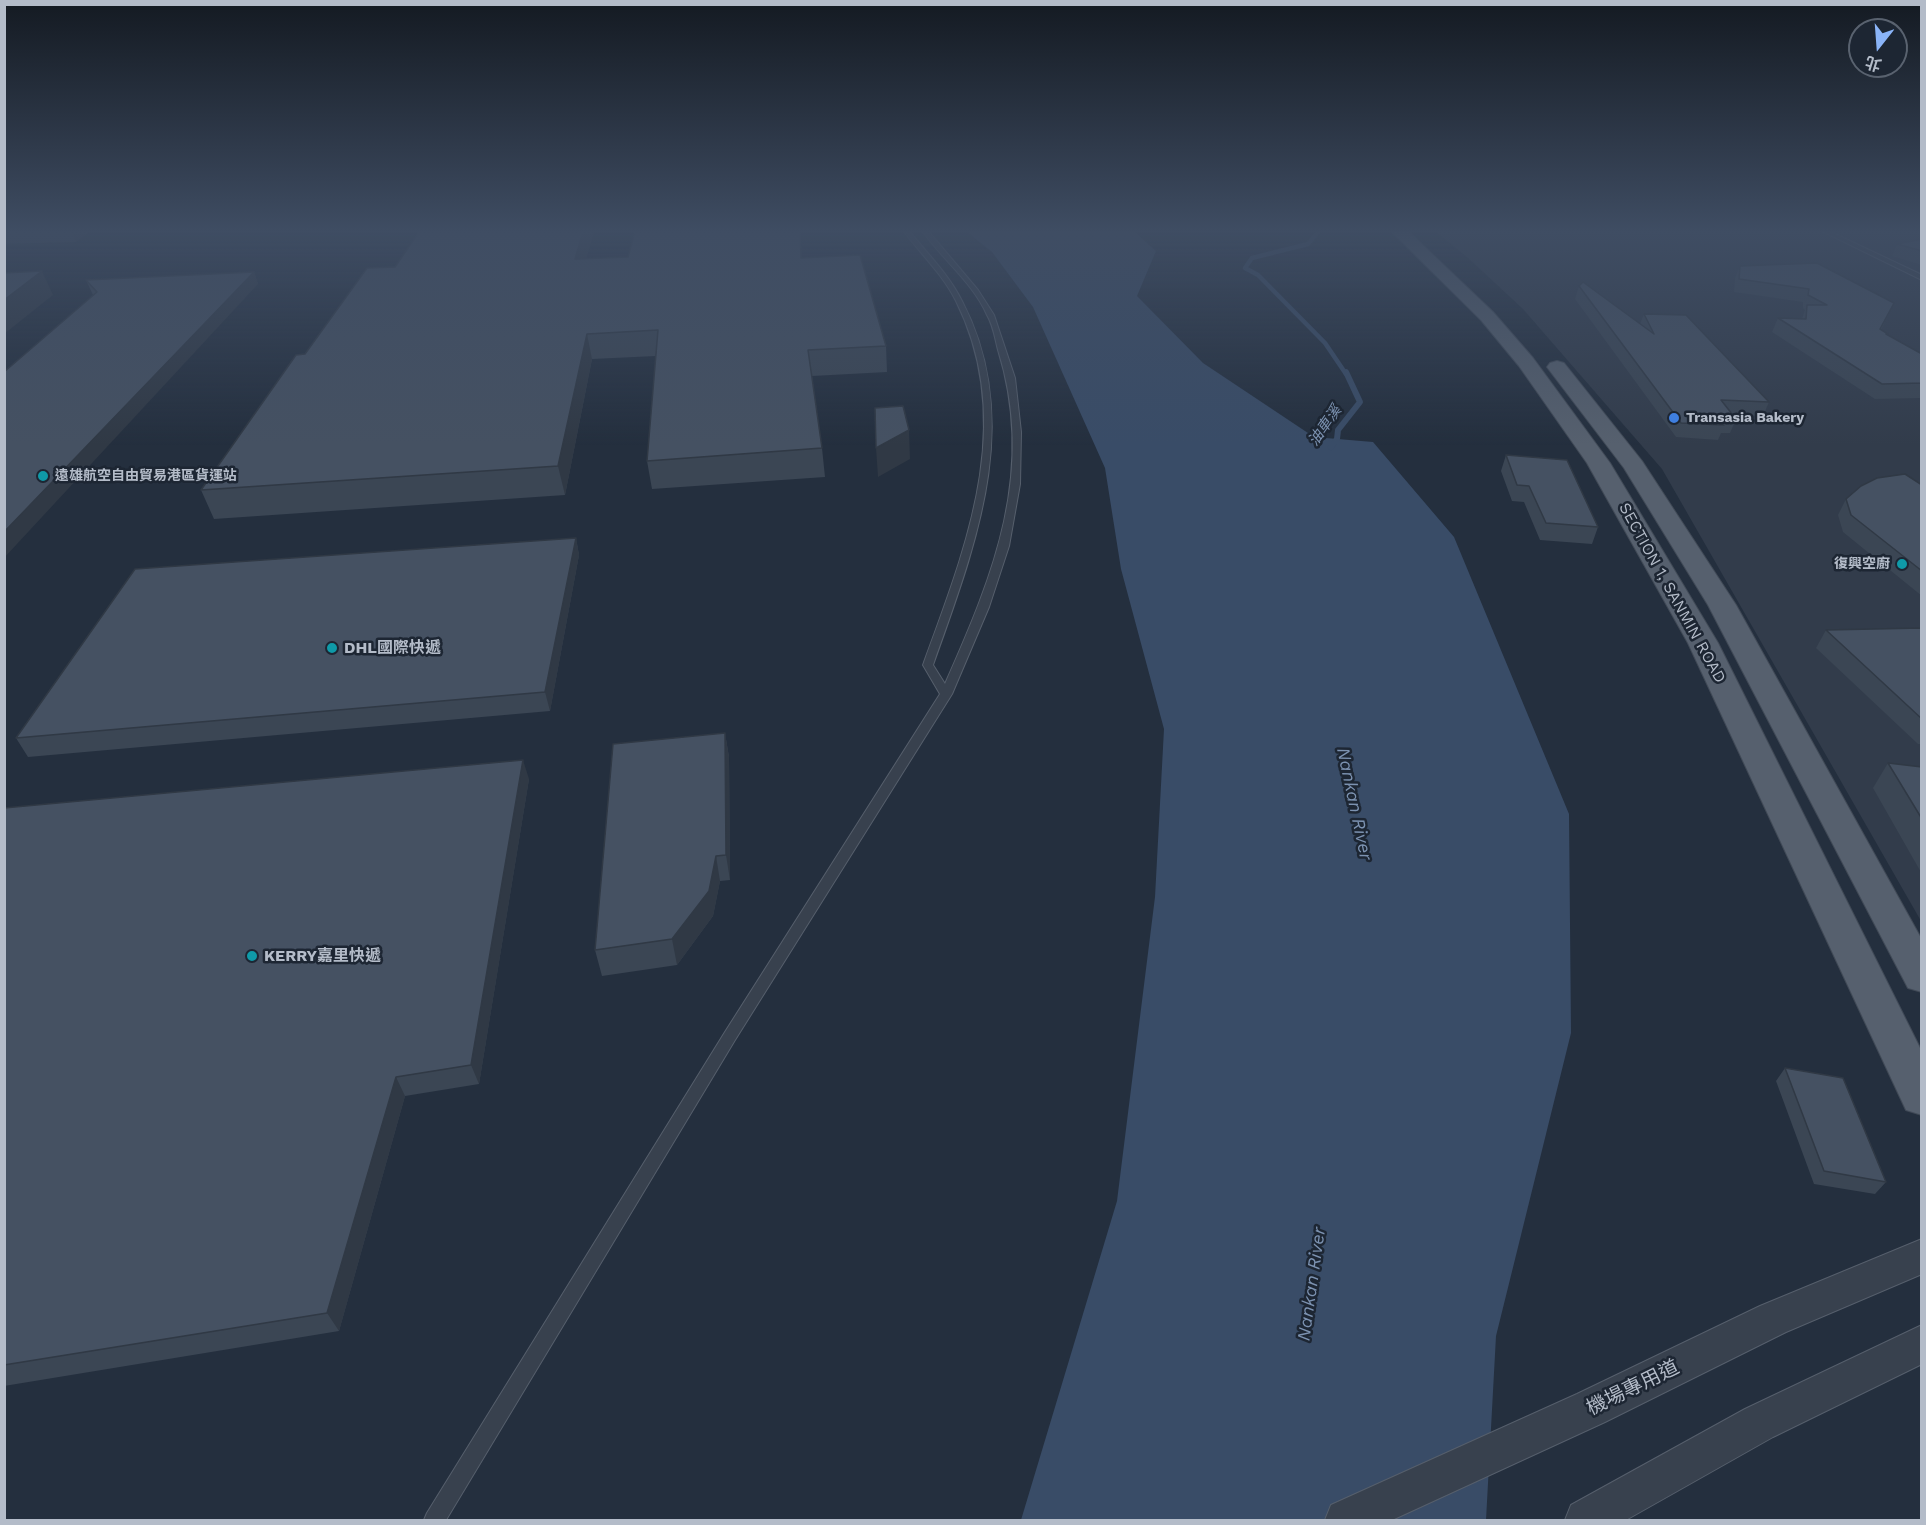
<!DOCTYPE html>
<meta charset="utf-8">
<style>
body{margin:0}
#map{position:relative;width:1926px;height:1525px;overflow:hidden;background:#242f3e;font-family:"Work Sans","Noto Sans TC",sans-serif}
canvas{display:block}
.frame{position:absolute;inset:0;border:6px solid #b4bcc9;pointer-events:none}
.north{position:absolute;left:1848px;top:18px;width:60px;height:60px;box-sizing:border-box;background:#1d2633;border:2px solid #59626f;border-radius:50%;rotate:197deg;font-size:16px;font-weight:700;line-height:24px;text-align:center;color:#b4bcc9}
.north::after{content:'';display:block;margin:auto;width:21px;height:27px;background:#8ab4f8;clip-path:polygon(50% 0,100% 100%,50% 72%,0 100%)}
</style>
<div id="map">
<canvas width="1926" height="1525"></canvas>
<div class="frame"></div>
<div class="north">北</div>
</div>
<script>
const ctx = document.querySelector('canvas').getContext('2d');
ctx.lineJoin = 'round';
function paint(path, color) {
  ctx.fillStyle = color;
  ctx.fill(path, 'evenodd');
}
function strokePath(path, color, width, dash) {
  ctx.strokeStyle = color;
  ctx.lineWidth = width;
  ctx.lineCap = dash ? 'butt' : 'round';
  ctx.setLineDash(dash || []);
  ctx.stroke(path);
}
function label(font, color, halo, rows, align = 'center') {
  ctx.font = font + ' "Work Sans","Noto Sans TC",sans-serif';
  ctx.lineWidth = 5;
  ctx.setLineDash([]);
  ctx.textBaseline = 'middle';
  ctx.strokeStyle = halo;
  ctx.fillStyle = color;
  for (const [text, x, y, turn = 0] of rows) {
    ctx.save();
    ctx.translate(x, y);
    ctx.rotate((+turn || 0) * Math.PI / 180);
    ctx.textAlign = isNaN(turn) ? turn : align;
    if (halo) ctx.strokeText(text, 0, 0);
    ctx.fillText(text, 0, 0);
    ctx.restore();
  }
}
paint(new Path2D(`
 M1436,232H1921V921L1662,469L1523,309L1468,258Z`), '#323c4b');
paint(new Path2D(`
 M967,232H1135L1156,251L1137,296L1203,363L1314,437L1373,442L1454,537L1569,814L1571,1033L1496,1336L1486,1520H1021L1117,1201L1155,897L1164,729L1121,569L1105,468L1033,307L992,252Z`), '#394c67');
strokePath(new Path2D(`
 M1318,232L1308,244L1252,258L1245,268L1258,275L1325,343L1346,374`), '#394c67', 4.5);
strokePath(new Path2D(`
 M1331,447L1337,439L1338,430L1360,402L1346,372`), '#394c67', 6);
const lane = new Path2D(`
 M904,232H910C928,254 949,275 962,301C1025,422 975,546 933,665L945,684C994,574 1036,471 998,350C995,338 993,325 987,315C973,283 943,260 923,232H929L978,290L994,315L1015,378L1021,432L1020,484L1009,546L989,607L952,694L735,1040L446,1520H424L427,1513L725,1032L940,694L923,665C966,547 1017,423 956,301C943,275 922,255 904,232Z
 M1824,232H1831L1922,275V280Z`);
const street = new Path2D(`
 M1922,1239V1274L1786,1332L1605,1422L1392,1520H1325L1331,1505L1577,1394L1760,1306Z
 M1922,1325V1364L1773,1437L1626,1520H1565L1571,1505L1745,1409Z`);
const primary = new Path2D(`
 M1392,232H1409L1493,312L1533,358L1610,463L1718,643L1922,1052V1115L1906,1110L1688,643L1587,463L1519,366L1481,320Z
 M1557,361L1564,363L1642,461L1736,605L1922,940V992L1908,988L1708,605L1624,468L1547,367L1550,363Z`);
strokePath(lane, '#565f6c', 2);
strokePath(street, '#565f6c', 2);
strokePath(primary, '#414a57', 2);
paint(lane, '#38414e');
paint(street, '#38414e');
paint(primary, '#56606e');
paint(new Path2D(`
 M4,232H89L76,242L4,244Z
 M594,232L586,259L628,257L800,232L802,258L886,346L887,372L812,376L822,448L825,477L652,489L647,461L656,356L592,359L565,495L214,519L201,490L305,354L395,267Z
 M1922,239V265L1892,256L1897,244Z
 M1740,266L1894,303L1881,330L1888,334V335L1922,354V398L1875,399L1772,332L1778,318L1802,319L1805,310L1803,308V302L1734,292L1735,278Z
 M254,272L258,284L93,295L86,280Z
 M1579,286L1640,324L1644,314L1769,402L1763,416L1732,415L1736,419L1730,433H1721L1718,440L1676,437L1575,299Z
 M1506,455L1598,527L1592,544L1540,540L1524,502L1512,501L1501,471Z
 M1922,485V596L1843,532L1838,515L1846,499Z
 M576,538L579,555L550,711L28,757L16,738Z
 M1922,628V744H1918L1816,648L1826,630Z
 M725,733L729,757L730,880L720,881L713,916L677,965L602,976L595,950Z
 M1888,763L1922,767V874L1873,788Z
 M529,779L479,1084L405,1096L339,1331L4,1386V808Z
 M1785,1068L1886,1182L1875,1194L1814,1184L1776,1081Z`), '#3b4654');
paint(new Path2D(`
 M72,232H89L76,242Z
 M583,232H594L579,282L575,259Z
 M42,271L53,295L4,334V300Z
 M254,272L258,284L4,558V532Z
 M587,334L592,359L565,495L558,466Z
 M909,430L910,459L878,477L876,448Z
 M576,538L579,555L550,711L545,692Z
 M725,733L729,757L730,880L726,855Z
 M523,760L529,779L479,1084L471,1065Z
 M716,856L720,881L713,916L677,965L672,939Z
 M396,1077L405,1096L339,1331L327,1313Z`), '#303945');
const building = new Path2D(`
 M419,232H583L575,259L628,257L635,232H800L801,258L860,255L886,346L808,350L822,448L647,461L658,330L587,334L558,466L201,490L296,355L305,354L367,268L395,267Z
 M1922,239V251L1897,244Z
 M1817,263L1894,303L1880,329L1888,334H1886L1922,354V383L1882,384L1778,318L1806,319L1807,305H1827L1808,295L1809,289L1739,279L1740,266Z
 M42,271L4,300V273Z
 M254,272L4,532V372L97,292L86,280Z
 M1583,282L1654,334L1644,314L1686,315L1769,402L1721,400L1736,419H1719L1724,425L1681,423L1579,286Z
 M903,406L909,430L876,448L875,408Z
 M1506,455L1567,460L1598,527L1546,523L1529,486L1517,485Z
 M1905,474L1922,485V571L1851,515L1846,499L1861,486L1877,478Z
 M576,538L545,692L16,738L135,569Z
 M1922,628V719L1826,630Z
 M725,733L726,855L716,856L709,891L672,939L595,950L613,744Z
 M523,760L471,1065L396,1077L327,1313L4,1365V808Z
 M1888,763L1922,767V819Z
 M1785,1068L1843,1078L1886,1182L1824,1171Z`);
paint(building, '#455162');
strokePath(building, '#303945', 1.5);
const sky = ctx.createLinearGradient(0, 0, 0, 445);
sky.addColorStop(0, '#141a22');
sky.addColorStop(0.52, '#3f4d63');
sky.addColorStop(1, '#3f4d6300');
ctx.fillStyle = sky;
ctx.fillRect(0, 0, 1926, 445);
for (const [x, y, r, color] of [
 [1674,418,6,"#3f7fe0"],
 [43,476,6,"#0f9aa8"],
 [1902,564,6,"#0f9aa8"],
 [332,648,6,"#0f9aa8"],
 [252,956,6,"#0f9aa8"]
]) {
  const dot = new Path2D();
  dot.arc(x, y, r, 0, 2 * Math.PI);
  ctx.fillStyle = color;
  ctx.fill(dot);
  strokePath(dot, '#1d2633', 2);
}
label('bold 14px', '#b4bcc9', '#1d2633', [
 ["Transasia Bakery",1686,418],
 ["遠雄航空自由貿易港區貨運站",55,476],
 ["復興空廚",1890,564,"right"]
], 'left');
label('italic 15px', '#7c92b1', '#1d2633', [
 ["油車溪",1325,426,-55]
]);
label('16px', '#b4bcc9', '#1d2633', [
 ["SECTION 1, SANMIN ROAD",1672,593,61]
]);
label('bold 16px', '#b4bcc9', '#1d2633', [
 ["DHL國際快遞",344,648],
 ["KERRY嘉里快遞",264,956]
], 'left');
label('italic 18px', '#7c92b1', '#1d2633', [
 ["Nankan River",1354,804,78],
 ["Nankan River",1312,1284,-82]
]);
label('20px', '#b4bcc9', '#1d2633', [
 ["機場專用道",1633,1388,-26]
]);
</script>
